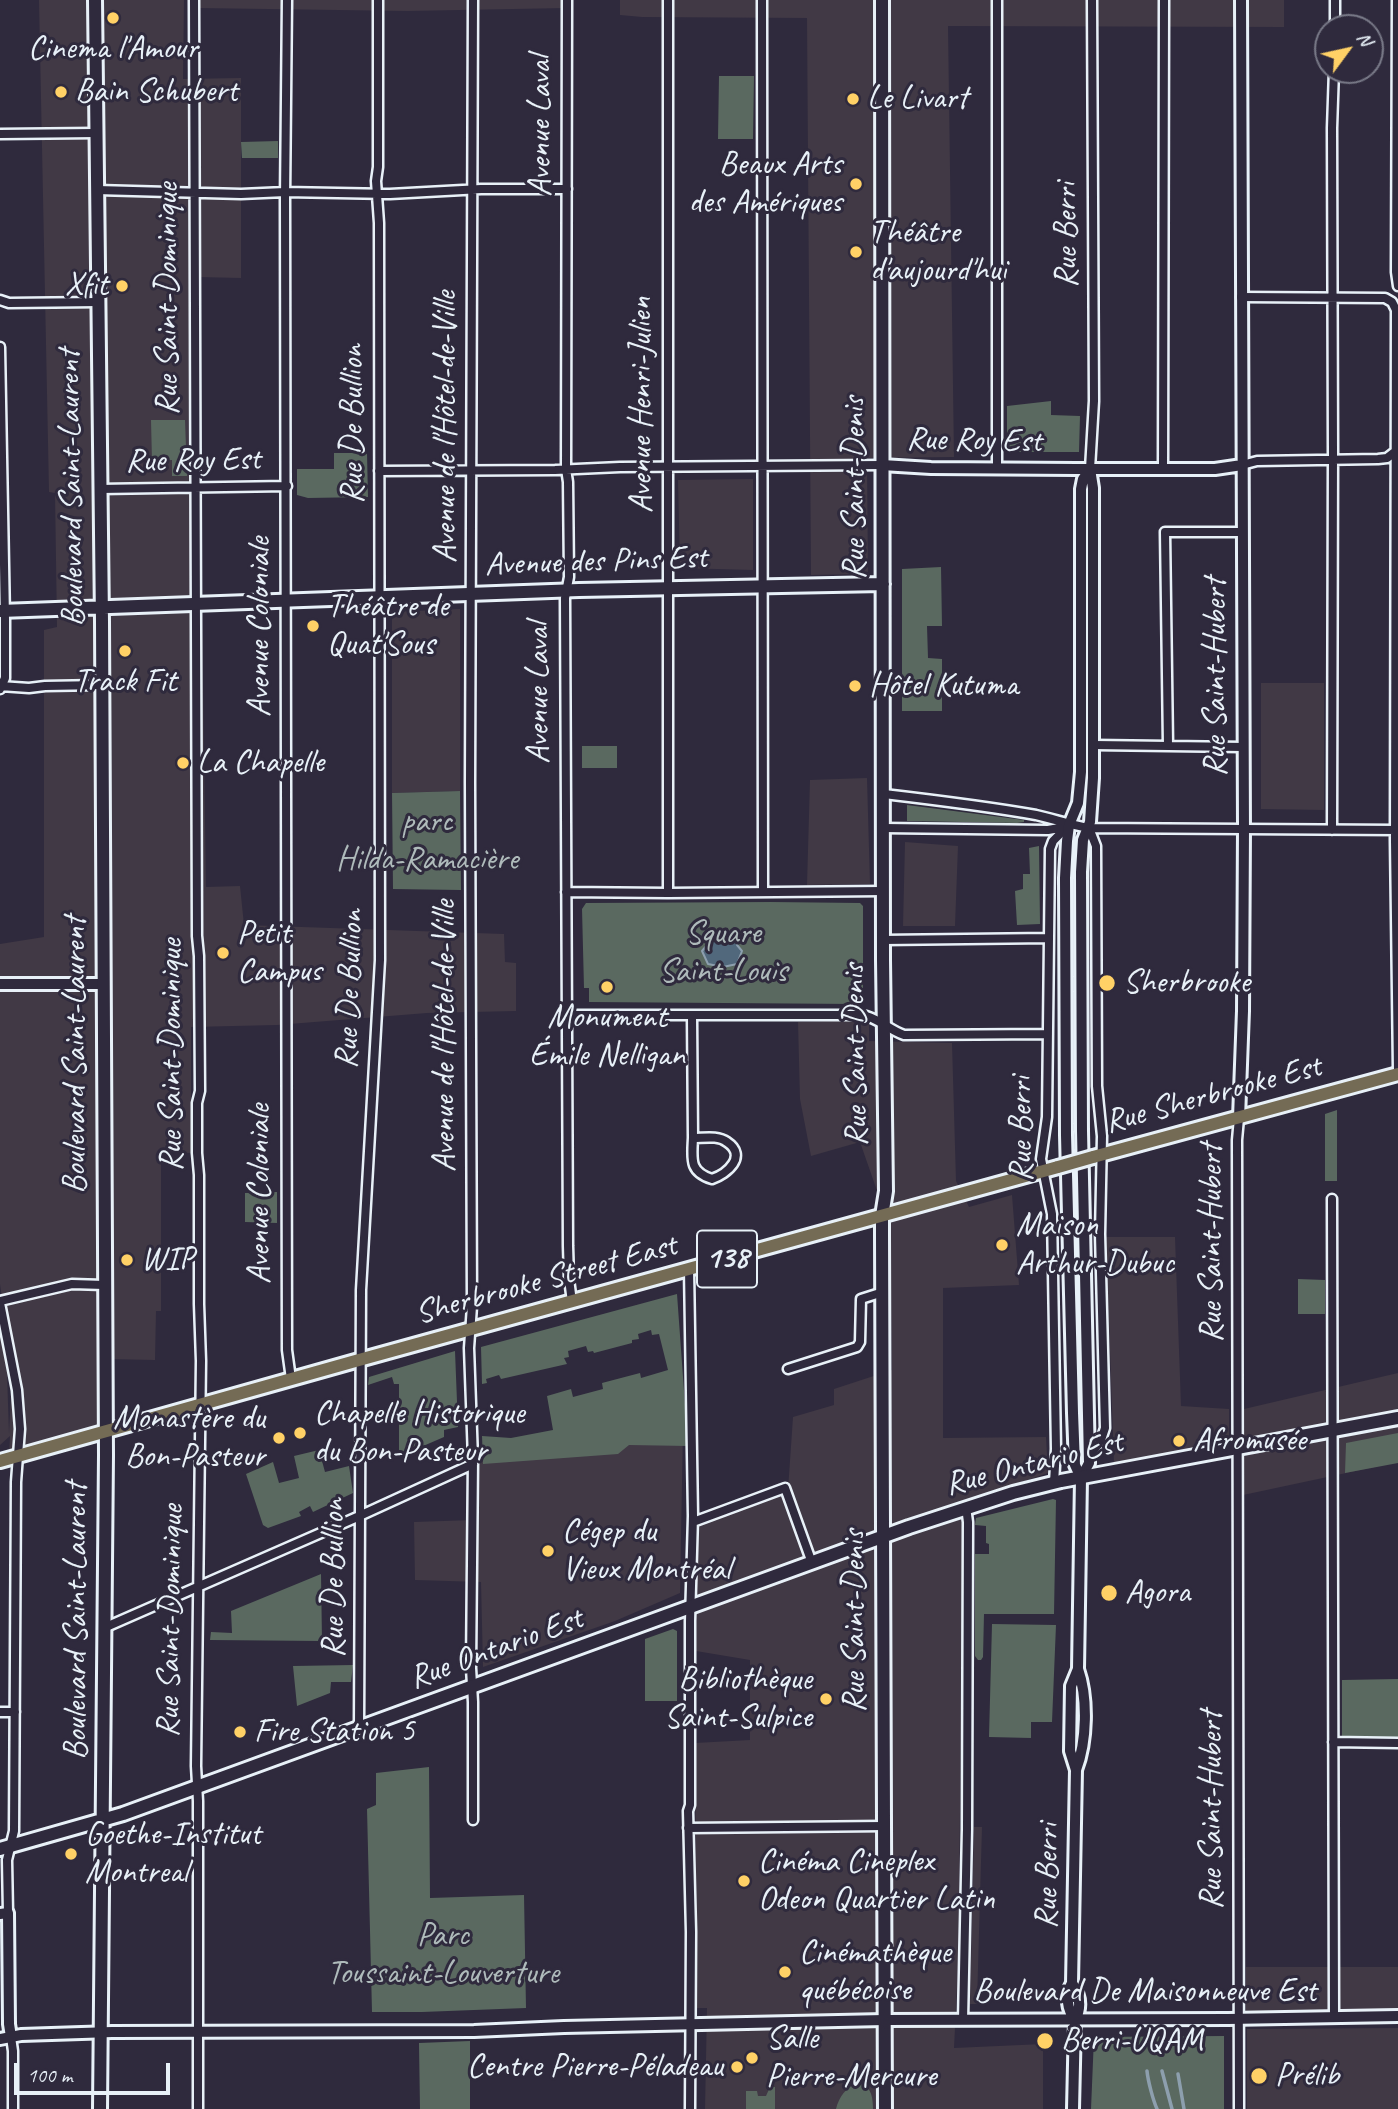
<!DOCTYPE html>
<meta charset="utf-8">
<style>
body{margin:0}
#map{position:relative;width:1398px;height:2109px;overflow:hidden;background:#2f2a3d;font-family:Caveat,sans-serif}
canvas{display:block}
.north{position:absolute;left:1314px;top:14px;width:70px;height:70px;box-sizing:border-box;background:#2f2a3d;border:2px solid #797a88;border-radius:50%;rotate:57deg;font-size:19px;font-weight:700;line-height:28px;text-align:center;color:#e8f1f8}
.north::after{content:'';display:block;margin:auto;width:24px;height:32px;background:#ffd166;clip-path:polygon(50% 0,100% 100%,50% 72%,0 100%)}
.scale{position:absolute;left:14px;top:2063px;width:156px;height:32px;box-sizing:border-box;border:4px solid #e8f1f8;border-top:0;padding-left:9px;font-size:21px;line-height:24px;white-space:nowrap;color:#e8f1f8;-webkit-text-stroke:5px #2f2a3d;paint-order:stroke}
</style>
<div id="map">
<canvas width="1398" height="2109"></canvas>
<div class="north">N</div>
<div class="scale">100 m</div>
</div>
<script>
const ctx = document.querySelector('canvas').getContext('2d');
ctx.lineJoin = 'round';
function paint(path, color) {
  ctx.fillStyle = color;
  ctx.fill(path, 'evenodd');
}
function strokePath(path, color, width, dash) {
  ctx.strokeStyle = color;
  ctx.lineWidth = width;
  ctx.lineCap = dash ? 'butt' : 'round';
  ctx.setLineDash(dash || []);
  ctx.stroke(path);
}
function label(font, color, halo, rows, align = 'center') {
  ctx.font = font + ' Caveat,sans-serif';
  ctx.lineWidth = 6;
  ctx.setLineDash([]);
  ctx.textBaseline = 'middle';
  ctx.strokeStyle = halo;
  ctx.fillStyle = color;
  for (const [text, x, y, turn = 0] of rows) {
    ctx.save();
    ctx.translate(x, y);
    ctx.rotate((+turn || 0) * Math.PI / 180);
    ctx.textAlign = isNaN(turn) ? turn : align;
    if (halo) ctx.strokeText(text, 0, 0);
    ctx.fillText(text, 0, 0);
    ctx.restore();
  }
}
paint(new Path2D(`
 M39,0H184L183,79L241,78V278L197,277L206,887L240,886L244,925L504,934L505,962L516,963V1011L427,1013L277,1025L191,1027V1153L161,1152V1311H156L155,1360L107,1359L109,1426L9,1456L10,1436L0,1445V1325L7,1372L9,1434L12,1374L0,1284V944L44,937V630L57,627L55,493L49,492Z
 M197,0H567V8L407,11L197,8Z
 M620,0H1284V27L948,26L954,457L867,458L868,574L811,575L807,18L642,17L620,15Z
 M753,479V570L680,568L678,480Z
 M460,609V791L392,793V612Z
 M1261,683H1324V810L1261,809Z
 M867,778L870,884L807,885L810,780Z
 M905,842L958,846L955,926H903Z
 M869,1020V1041L952,1043L956,1181L969,1207L1012,1195L1019,1285L943,1288V1438L1046,1437L1048,1473L964,1502L958,1968L954,2048L1043,2044V2109H705L707,2008H697L695,1743L750,1740V1660L696,1651L697,1524L788,1490L793,1417L834,1405V1389L892,1370L890,1228L860,1142L811,1156L800,1099L798,1022Z
 M1106,1237H1175L1181,1406L1229,1409V1442L1114,1464Z
 M1398,1373V1462L1243,1495L1244,1409Z
 M683,1429L680,1593L615,1621L483,1667L481,1582L415,1580L414,1522L473,1520V1464L571,1435Z
 M974,1827H982L977,2004H970Z
 M1246,1967H1398V2009L1246,2012Z
 M1398,2028V2109H1247V2029Z`), '#413945');
paint(new Path2D(`
 M719,76H754L753,139H718Z
 M278,141V158H242L241,142Z
 M1051,401V415L1080,416L1079,452H1007V406Z
 M151,420H185L187,476H172V460L152,461Z
 M334,453H367L368,497L308,498L297,495V469H334Z
 M941,567L942,626H927L928,658L942,659V711H902V569Z
 M582,746H617V768H582Z
 M460,791L461,890L393,889L392,793Z
 M907,805L1024,820V822L1017,823L907,821Z
 M1039,846L1040,924L1017,925L1015,891L1023,889V874H1030L1029,848Z
 M771,902L860,903L863,906V997H856V1004L589,1002V988H584L582,909L586,903Z
 M1337,1110V1181H1325V1114Z
 M277,1192V1223L245,1222V1193Z
 M1298,1279L1325,1280V1314H1298Z
 M677,1294L688,1446L629,1445L618,1454L483,1464L482,1436L511,1438L553,1430L547,1396L571,1389L573,1397L603,1389L602,1383L640,1373L641,1378L668,1370L659,1334L652,1335L651,1330L638,1334L639,1339L632,1340V1343L594,1353L593,1351L588,1352L586,1346L568,1351L569,1357L564,1358L567,1364L501,1379L499,1375L486,1379L487,1383L482,1384L481,1347Z
 M455,1351L458,1427L444,1430V1437L407,1453L399,1452V1384H394L392,1377L368,1385L369,1377Z
 M1398,1433V1463L1345,1473L1346,1443Z
 M319,1450L325,1472L349,1466L353,1493L313,1512L310,1506L299,1512L301,1516L268,1528L263,1525L246,1474L273,1462L279,1483L299,1478L294,1456Z
 M1053,1499L1056,1500L1054,1614H984L983,1657L981,1660H978L975,1656V1554H989V1544L986,1543V1526L975,1525L976,1518Z
 M321,1574L322,1641L210,1640L211,1632L232,1633L231,1611Z
 M992,1624L1056,1625L1052,1722H1031V1738L989,1737Z
 M673,1629L677,1631V1701H645V1639Z
 M353,1665L351,1682H331L330,1693L297,1706L293,1666Z
 M1398,1679V1738L1342,1739V1680Z
 M429,1767L430,1898L524,1895L526,2008L422,2012H372L367,1809L376,1805V1773Z
 M1224,2036V2109H1091L1094,2037Z
 M470,2041V2109H420L419,2043Z
 M858,2083C871,2085 873,2097 873,2109H836C839,2097 846,2087 858,2083Z
 M770,2087H775V2109H746V2091H757L758,2096H766Z`), '#5a6960');
const water = new Path2D(`
 M720,938L737,941V945L742,951L737,964L723,967L708,964L702,951L708,944L707,941Z`);
paint(water, '#51687c');
strokePath(water, '#8d9fae', 2);
strokePath(new Path2D(`
 M1147,2071C1148,2081 1153,2100 1157,2109
 M1162,2071L1172,2109
 M1178,2074L1184,2109`), '#8d9fae', 3.5);
const minor = new Path2D(`
 M194,0L197,936L199,956L200,1091L197,1103V1153L199,1175V1304L201,1361L196,1766L198,1801V2109
 M287,0L285,198L287,1350L291,1379
 M473,0L470,782L472,1306L469,1348L473,1459L471,1668L473,1702V1820
 M567,0L566,469L568,482L569,577L565,598L568,1246L569,1279L572,1302
 M762,0L763,892
 M997,0V468
 M1397,0L1396,272L1398,286
 M1335,28V0
 M0,134L96,133
 M97,190L241,194L285,192L390,194L481,189H567
 M1241,297L1385,298L1392,302L1396,310L1395,841L1398,1070
 M0,300L9,303L98,302
 M0,347L5,619V678L0,689
 M1242,465L1257,461L1378,459L1387,458L1396,451
 M1090,469L1094,401L1092,0
 M1163,469L1164,0
 M379,471L555,470L620,467L882,465
 M100,489L287,486
 M0,686L29,688L45,686L101,685
 M1094,745L1243,747
 M1168,745L1165,532H1242
 M884,794C935,800 985,806 1036,815C1054,819 1071,825 1089,828L1398,830
 M883,828L1048,830L1065,827
 M1089,828L1096,846L1097,1086L1102,1136L1100,1234L1105,1428L1101,1440L1089,1457
 M1332,830L1333,454L1332,128L1334,70
 M566,892L668,893L883,891
 M668,893V0
 M883,940L1049,938
 M568,1015H862C877,1017 889,1030 904,1035L1048,1034
 M692,1016L693,1138
 M1239,1118L1237,1140L1239,2109
 M693,1138C704,1138 718,1135 727,1142C748,1156 727,1174 712,1179C689,1172 692,1159 693,1138Z
 M1332,1199L1334,2017
 M689,1269L693,1516L690,1621V1805L688,1811L691,1932L690,2109
 M0,1301L72,1284L104,1285
 M0,1303L17,1390L20,1429L16,1482L14,1831L7,1860L8,1913
 M788,1369L857,1347L860,1342L861,1299L883,1292
 M1054,1483L1056,1449L1052,1214L1041,1159L1047,1117L1050,849L1053,841L1069,825
 M693,1522L785,1488L812,1563
 M106,1627L355,1518L473,1464
 M0,1712H15
 M359,1728L361,1290L380,960L379,223L376,181L378,167V0
 M1333,1742L1398,1743
 M688,1828L884,1826
 M963,2020L967,1829L968,1522L966,1507
 M11,2037L13,2051V2109`);
const tertiary = new Path2D(`
 M882,465L931,468L1076,469H1215L1242,465
 M0,984H104
 M1239,1118L1243,1011L1244,829L1241,0
 M1081,1478L1089,1463L1082,1131L1081,872L1083,840L1090,822L1093,778V488L1090,469
 M1076,1770C1087,1741 1088,1698 1078,1669
 M0,1914L8,1913L9,2024L11,2037
 M1072,1983C1080,1995 1082,2007 1075,2020L1073,2109
 M1075,2020C1067,2009 1065,1995 1072,1983L1076,1770L1070,1751L1071,1686L1078,1669L1081,1478L1075,1465L1073,1413L1066,1135L1065,878L1067,841L1069,825L1078,803L1081,772V489L1083,479L1090,469
 M0,2039L21,2035L112,2032L474,2031L564,2027L884,2020L1228,2019L1398,2016`);
const secondary = new Path2D(`
 M95,0L102,621L106,1455L100,2109
 M882,0L883,960L886,1191L882,1216V1235L885,2109
 M0,611L579,590L883,584
 M0,1849L123,1814L909,1527L1013,1493L1061,1481L1398,1418`);
const primary = new Path2D(`
 M1093,1157L1398,1074
 M0,1461L359,1360L1058,1167`);
strokePath(minor, '#e8f1f8', 13);
strokePath(tertiary, '#e8f1f8', 16);
strokePath(secondary, '#e8f1f8', 18);
strokePath(primary, '#e8f1f8', 18);
strokePath(minor, '#2f2a3d', 8);
strokePath(tertiary, '#2f2a3d', 10);
strokePath(secondary, '#2f2a3d', 12);
strokePath(primary, '#746b55', 12);
const primaryBridge = new Path2D(`
 M1058,1167L1093,1157`);
strokePath(primaryBridge, '#e8f1f8', 18, []);
strokePath(primaryBridge, '#746b55', 12);
for (const [x, y, r, color] of [
 [113,18,7,"#ffd166"],
 [61,92,7,"#ffd166"],
 [853,99,7,"#ffd166"],
 [856,184,7,"#ffd166"],
 [856,252,7,"#ffd166"],
 [122,286,7,"#ffd166"],
 [313,626,7,"#ffd166"],
 [125,651,7,"#ffd166"],
 [855,686,7,"#ffd166"],
 [183,763,7,"#ffd166"],
 [223,953,7,"#ffd166"],
 [1107,983,9,"#ffd166"],
 [607,987,7,"#ffd166"],
 [1002,1245,7,"#ffd166"],
 [127,1260,7,"#ffd166"],
 [300,1433,7,"#ffd166"],
 [279,1438,7,"#ffd166"],
 [1179,1441,7,"#ffd166"],
 [548,1551,7,"#ffd166"],
 [1109,1593,9,"#ffd166"],
 [826,1699,7,"#ffd166"],
 [240,1732,7,"#ffd166"],
 [71,1854,7,"#ffd166"],
 [744,1881,7,"#ffd166"],
 [785,1972,7,"#ffd166"],
 [1045,2041,9,"#ffd166"],
 [752,2058,7,"#ffd166"],
 [737,2067,7,"#ffd166"],
 [1259,2076,9,"#ffd166"]
]) {
  const dot = new Path2D();
  dot.arc(x, y, r, 0, 2 * Math.PI);
  ctx.fillStyle = color;
  ctx.fill(dot);
  strokePath(dot, '#2f2a3d', 2.5);
}
for (const [x, y, w] of [
 [727,1259,60]
]) {
  const box = new Path2D();
  box.roundRect(x - w / 2, y - 28.5, w, 57, 5);
  ctx.fillStyle = '#2f2a3d';
  ctx.fill(box);
  strokePath(box, '#e8f1f8', 2);
}
label('bold 32px', '#e8f1f8', null, [
 ["138",727,1259]
]);
label('33px', '#e8f1f8', '#2f2a3d', [
 ["Cinema l'Amour",113,49,"center"],
 ["Bain Schubert",75,92],
 ["Le Livart",867,99],
 ["Beaux Arts",842,165,"right"],
 ["des Amériques",842,203,"right"],
 ["Théâtre",870,233],
 ["d'aujourd'hui",870,271],
 ["Xfit",108,286,"right"],
 ["Théâtre de",327,607],
 ["Quat'Sous",327,645],
 ["Track Fit",125,682,"center"],
 ["Hôtel Kutuma",869,686],
 ["La Chapelle",197,763],
 ["Petit",237,934],
 ["Campus",237,972],
 ["Sherbrooke",1123,983],
 ["Monument",607,1018,"center"],
 ["Émile Nelligan",607,1056,"center"],
 ["Maison",1016,1226],
 ["Arthur-Dubuc",1016,1264],
 ["WIP",141,1260],
 ["Chapelle Historique",314,1414],
 ["du Bon-Pasteur",314,1452],
 ["Monastère du",265,1419,"right"],
 ["Bon-Pasteur",265,1457,"right"],
 ["Afromusée",1193,1441],
 ["Cégep du",562,1532],
 ["Vieux Montréal",562,1570],
 ["Agora",1125,1593],
 ["Bibliothèque",812,1680,"right"],
 ["Saint-Sulpice",812,1718,"right"],
 ["Fire Station 5",254,1732],
 ["Goethe-Institut",85,1835],
 ["Montreal",85,1873],
 ["Cinéma Cineplex",758,1862],
 ["Odeon Quartier Latin",758,1900],
 ["Cinémathèque",799,1953],
 ["québécoise",799,1991],
 ["Salle",766,2039],
 ["Pierre-Mercure",766,2077],
 ["Berri-UQAM",1061,2041],
 ["Centre Pierre-Péladeau",723,2067,"right"],
 ["Prélib",1275,2076]
], 'left');
label('33px', '#e8f1f8', '#2f2a3d', [
 ["Avenue Laval",541,126,-90],
 ["Rue Berri",1067,235,-90],
 ["Rue Saint-Dominique",168,299,-90],
 ["Avenue Henri-Julien",642,405,-90],
 ["Rue De Bullion",353,424,-90],
 ["Avenue de l'Hôtel-de-Ville",446,427,-90],
 ["Rue Roy Est",974,441,1],
 ["Rue Roy Est",193,461,-1],
 ["Boulevard Saint-Laurent",72,488,-91],
 ["Rue Saint-Denis",855,488,-90],
 ["Avenue des Pins Est",596,562,-2],
 ["Avenue Coloniale",260,627,-90],
 ["Rue Saint-Hubert",1216,677,-90],
 ["Avenue Laval",539,693,-90],
 ["Rue De Bullion",350,989,-88],
 ["Avenue de l'Hôtel-de-Ville",445,1036,-90],
 ["Boulevard Saint-Laurent",76,1055,-90],
 ["Rue Saint-Dominique",172,1055,-90],
 ["Rue Saint-Denis",856,1055,-91],
 ["Rue Sherbrooke Est",1213,1095,-15],
 ["Rue Berri",1022,1129,-90],
 ["Avenue Coloniale",260,1194,-90],
 ["Rue Saint-Hubert",1212,1243,-90],
 ["Sherbrooke Street East",546,1280,-15],
 ["Rue Ontario Est",1034,1464,-14],
 ["Rue De Bullion",334,1578,-90],
 ["Boulevard Saint-Laurent",77,1621,-90],
 ["Rue Saint-Dominique",171,1621,-89],
 ["Rue Saint-Denis",855,1621,-90],
 ["Rue Ontario Est",496,1649,-20],
 ["Rue Saint-Hubert",1212,1810,-90],
 ["Rue Berri",1048,1876,-89],
 ["Boulevard De Maisonneuve Est",1145,1992]
]);
label('33px', '#afbbbb', '#2f2a3d', [
 ["parc",427,822],
 ["Hilda-Ramacière",427,860],
 ["Square",723,934],
 ["Saint-Louis",723,972],
 ["Parc",443,1936],
 ["Toussaint-Louverture",443,1974]
]);
</script>
